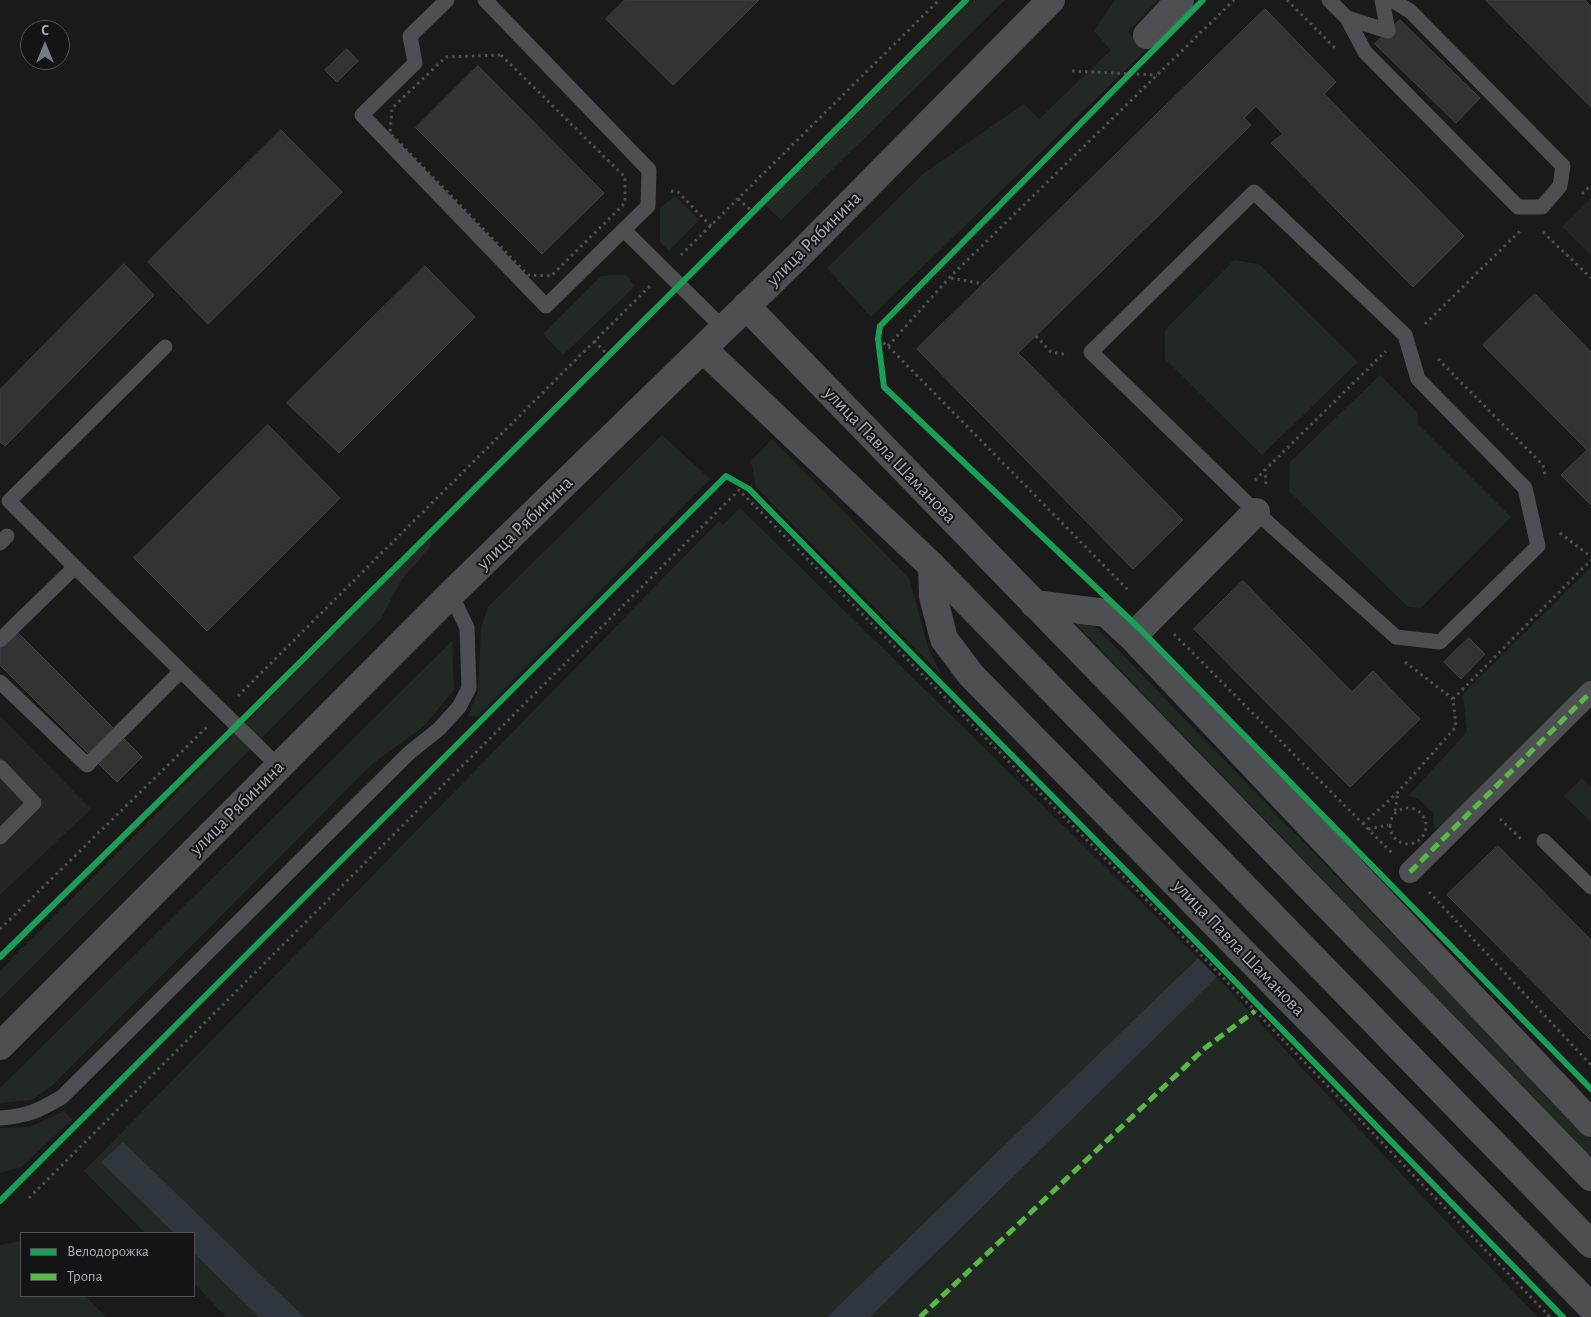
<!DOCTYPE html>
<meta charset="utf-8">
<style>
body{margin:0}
#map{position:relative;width:1591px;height:1317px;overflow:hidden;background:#1a1a1a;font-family:"Alegreya Sans",sans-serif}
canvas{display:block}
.legend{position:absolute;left:20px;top:1232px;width:175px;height:65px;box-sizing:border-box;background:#141416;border:1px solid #515258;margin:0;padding:6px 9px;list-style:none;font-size:15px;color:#acafba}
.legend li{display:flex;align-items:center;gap:10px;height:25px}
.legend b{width:25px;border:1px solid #515258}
.north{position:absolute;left:20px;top:20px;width:50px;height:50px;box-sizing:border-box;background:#141416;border:1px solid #515258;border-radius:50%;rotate:0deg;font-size:14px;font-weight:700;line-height:20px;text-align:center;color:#acafba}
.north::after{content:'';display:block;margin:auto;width:18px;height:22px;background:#797b82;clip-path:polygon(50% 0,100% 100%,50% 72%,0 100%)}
</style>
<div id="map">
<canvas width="1591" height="1317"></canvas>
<ul class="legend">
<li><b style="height:6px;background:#1a9f57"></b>Велодорожка</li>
<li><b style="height:6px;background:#58b947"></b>Тропа</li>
</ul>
<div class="north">С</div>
</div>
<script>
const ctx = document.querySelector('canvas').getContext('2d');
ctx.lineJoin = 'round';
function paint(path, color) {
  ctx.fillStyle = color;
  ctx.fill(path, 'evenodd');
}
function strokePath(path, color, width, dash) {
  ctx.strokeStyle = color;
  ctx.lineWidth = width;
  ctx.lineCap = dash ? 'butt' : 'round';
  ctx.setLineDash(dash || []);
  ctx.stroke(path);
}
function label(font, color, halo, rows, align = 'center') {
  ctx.font = font + ' "Alegreya Sans",sans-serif';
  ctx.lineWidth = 4;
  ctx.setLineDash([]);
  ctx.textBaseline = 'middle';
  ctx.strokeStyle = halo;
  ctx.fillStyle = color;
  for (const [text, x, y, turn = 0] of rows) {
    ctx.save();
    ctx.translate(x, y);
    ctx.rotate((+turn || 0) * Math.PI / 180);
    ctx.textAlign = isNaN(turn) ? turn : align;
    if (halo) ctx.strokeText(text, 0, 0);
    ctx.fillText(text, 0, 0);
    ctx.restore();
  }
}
paint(new Path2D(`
 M1591,198V255L1562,227Z
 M0,716L91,809L0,895Z`), '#242426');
paint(new Path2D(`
 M973,0H1005L781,220L765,205Z
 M1115,0H1158L1128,32L1146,50L871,317L827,268L924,173L1024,104L1039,119L1111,50L1094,31Z
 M675,196L699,220L669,251L660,242V208Z
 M1234,260L1259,264L1358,362L1262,455L1165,359V330Z
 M626,275L635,286L563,355L543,334L601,276Z
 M1380,375L1418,413V424L1511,517L1421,608L1408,607L1289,491L1290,462Z
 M662,435L710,479L477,717L468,716L478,691L481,628L488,607Z
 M772,439L909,578L928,647L942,676L756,487L751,461Z
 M740,508L1198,958L1177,978L1196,997L1217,977L1436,1211L1538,1317H226L194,1283V1233H145L84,1171L719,521L723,525Z
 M431,536L430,547L400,582L381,619L0,999V971Z
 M1591,567V684L1445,829L1434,827L1433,813L1417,798L1408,796L1467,732L1463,694Z
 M1073,621L1092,623L1591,1140V1157Z
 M452,641L454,690L424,726L372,764L53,1085L32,1100L0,1103V1088Z
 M1582,778L1591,787V822L1564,796Z
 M64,1111L72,1120L21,1167L0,1173V1128L30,1127Z
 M21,1241V1296H85L106,1317H0V1245Z`), '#222924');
paint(new Path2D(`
 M1198,958L1217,977L870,1317H827Z
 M123,1142L304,1317H259L194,1253V1233H174L101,1162Z`), '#2f363d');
const building = new Path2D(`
 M625,0H759L673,85L606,19Z
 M1486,0H1585L1591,6V107Z
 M1265,9L1336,82L1324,94L1464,236L1413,287L1271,143L1283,134L1256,106L1244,118L1251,125L1018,353L1183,520L1133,569L917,349Z
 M1400,20L1480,98L1456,123L1375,44Z
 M347,49L358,61L337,82L325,70Z
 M478,66L604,193L542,254L416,128Z
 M281,130L342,192L208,324L148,262Z
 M124,264L154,295L5,446L0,442V390Z
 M425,266L475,317L339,453L287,403Z
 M1535,294L1591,352V505L1561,475L1587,450L1483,345Z
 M268,425L340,498L207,631L134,558Z
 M1243,581L1352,692L1373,671L1420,719L1350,787L1194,629Z
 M16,631L142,757L117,782L0,665V647Z
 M1469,638L1485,654L1461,679L1444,662Z
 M1498,846L1591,940V1040L1447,895Z`);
paint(building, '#333334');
strokePath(building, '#424346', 1);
strokePath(new Path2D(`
 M1287,0L1335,48
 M501,55L625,177V203L551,276L528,275L390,133L392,108L446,57Z
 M1072,71L1157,75
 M671,191L678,192L711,226
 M1582,194L1591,185
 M738,199L752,211
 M1543,232L1591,278
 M681,255L939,0
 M951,278L984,284
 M1425,324L1520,231
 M1036,336L1051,352L1068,355
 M878,339L888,346L1128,590
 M594,341L609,356
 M888,346L950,277L1234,0
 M1438,359L1543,465L1545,475
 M1255,480L1265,470
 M1266,484L1265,470L1386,351
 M1560,533L1591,557
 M1174,634L1392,853
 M1405,662L1453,699
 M238,696L650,286
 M1390 826a18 18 0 1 1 36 0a18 18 0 1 1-36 0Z
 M1395,811L1398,792
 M1500,819L1521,839
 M1363,824L1398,792L1456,727L1453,699L1591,560
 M1368,829L1388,825
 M1429,892L1591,1065
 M0,929L207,727
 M29,1198L739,490L1210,964L1550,1317`), '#505154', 3, [2.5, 4]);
strokePath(new Path2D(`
 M447,0L410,36L415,63L362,115L546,306L648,206L649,170L485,0
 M1329,0L1347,18L1365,52L1518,207H1542L1560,186L1563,166L1410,11L1392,0
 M1347,18L1388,31L1382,0
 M1254,192L1405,335L1418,379L1525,488L1538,546L1440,642L1396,637L1256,512L1091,352Z
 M624,230L724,329
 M0,543L7,536
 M75,567L9,501L165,347
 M0,640L75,567L278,766
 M0,682L87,765L181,671
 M0,767L34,803L0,837
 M1544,841L1591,887
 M0,1118C28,1116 38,1111 62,1097L409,753L439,729L459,707L469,688L467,628L451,594`), '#4e4f53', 15);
strokePath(new Path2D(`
 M1410,872L1591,692`), '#4e4f53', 22);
strokePath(new Path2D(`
 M1147,35L1180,0
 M932,566L933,596L944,639L971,675L1591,1307
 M1034,604L1106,613L1132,637L1591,1123
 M1132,637L1256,512`), '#4e4f53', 28);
strokePath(new Path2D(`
 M746,306L1591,1177
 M703,349L932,566L1591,1244
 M0,1046L451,594L799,255L1051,0`), '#4e4f53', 28);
strokePath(new Path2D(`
 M1410,872L1591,692
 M920,1317L1205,1048L1255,1011`), '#58b947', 5, [10, 5]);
strokePath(new Path2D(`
 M1203,0L880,326L878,339L884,387L1140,629L1591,1089
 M0,957L237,725L966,0
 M0,1201L726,476L749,489L1213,959L1563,1317`), '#1a9f57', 6);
label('19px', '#acafba', '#141416', [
 ["улица Рябинина",814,239,-45],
 ["улица Павла Шаманова",890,455,46],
 ["улица Рябинина",525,523,-44],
 ["улица Рябинина",237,808,-45],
 ["улица Павла Шаманова",1239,948,46]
]);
</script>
